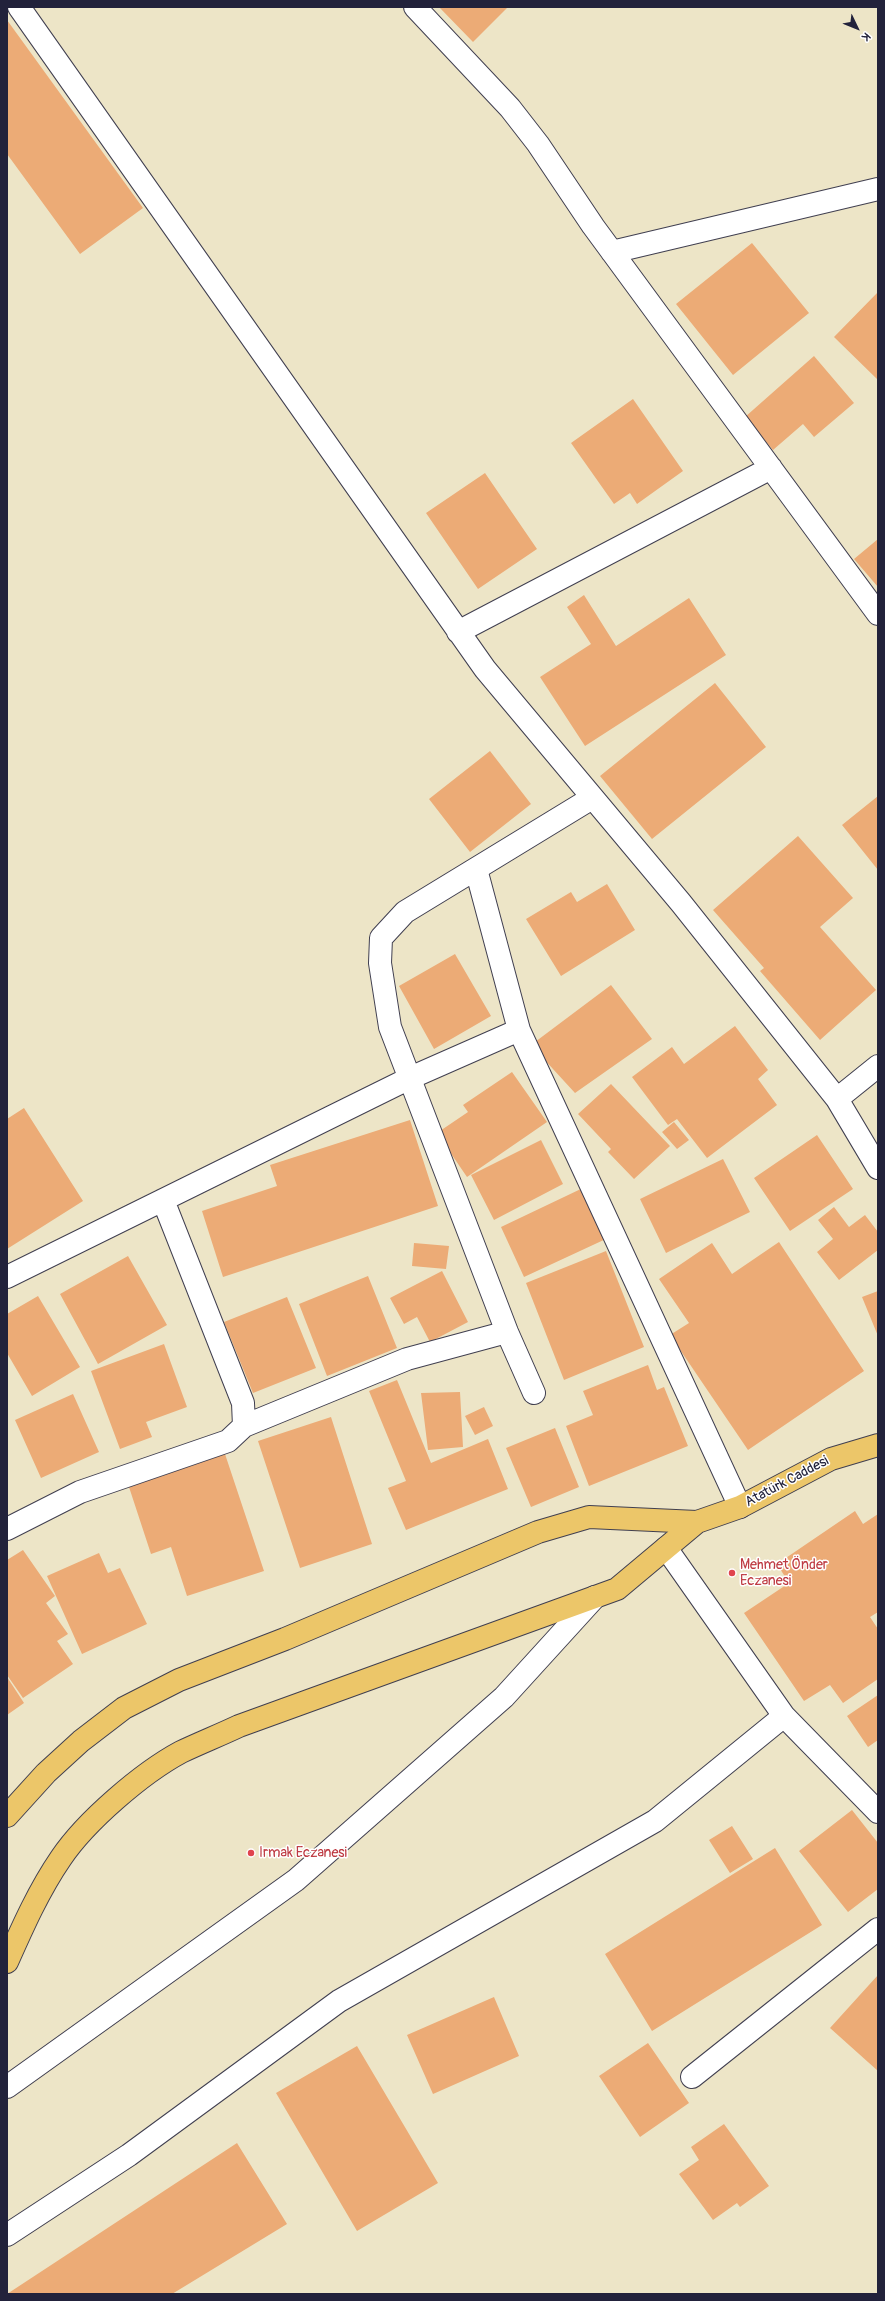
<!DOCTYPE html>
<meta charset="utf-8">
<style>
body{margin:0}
#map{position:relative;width:885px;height:2301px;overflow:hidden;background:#ede5c7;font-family:Pangolin,sans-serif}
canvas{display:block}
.frame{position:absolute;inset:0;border:8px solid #22223b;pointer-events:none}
.north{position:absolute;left:837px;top:8px;width:40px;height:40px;-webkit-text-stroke:3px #fff;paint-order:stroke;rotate:133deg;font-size:11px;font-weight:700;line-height:16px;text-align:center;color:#22223b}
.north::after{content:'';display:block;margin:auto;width:14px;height:18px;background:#22223b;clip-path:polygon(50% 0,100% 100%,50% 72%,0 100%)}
</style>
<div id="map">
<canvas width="885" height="2301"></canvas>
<div class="frame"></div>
<div class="north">K</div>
</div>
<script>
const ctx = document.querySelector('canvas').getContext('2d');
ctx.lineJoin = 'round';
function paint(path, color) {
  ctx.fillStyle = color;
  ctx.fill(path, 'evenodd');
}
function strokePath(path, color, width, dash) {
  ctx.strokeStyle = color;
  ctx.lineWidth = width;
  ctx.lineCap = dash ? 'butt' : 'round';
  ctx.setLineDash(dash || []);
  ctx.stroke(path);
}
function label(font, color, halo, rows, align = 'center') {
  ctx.font = font + ' Pangolin,sans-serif';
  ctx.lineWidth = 3;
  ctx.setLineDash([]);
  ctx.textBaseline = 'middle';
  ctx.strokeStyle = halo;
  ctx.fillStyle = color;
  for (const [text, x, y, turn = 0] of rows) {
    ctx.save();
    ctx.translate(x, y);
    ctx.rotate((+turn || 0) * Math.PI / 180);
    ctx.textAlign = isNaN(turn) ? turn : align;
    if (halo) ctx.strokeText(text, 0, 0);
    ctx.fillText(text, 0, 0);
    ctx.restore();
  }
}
paint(new Path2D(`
 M439,7H508L473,42Z
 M7,20L143,208L80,254L7,154Z
 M752,243L809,313L733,375L676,304Z
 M878,292V380L834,337Z
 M814,356L854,403L814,437L803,424L773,450L745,417Z
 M633,399L683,471L637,504L630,493L614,504L571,443Z
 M485,473L537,549L478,589L426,513Z
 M878,539V587L854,559Z
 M584,595L616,646L689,598L726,655L585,746L540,677L591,644L567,607Z
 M715,683L766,747L652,839L600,776Z
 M490,751L531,804L470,852L429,799Z
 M878,796V870L842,825Z
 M798,836L853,898L820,927L876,990L820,1040L760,971L764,968L713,910Z
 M607,884L635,930L561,976L526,919L571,892L577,902Z
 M455,954L491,1016L434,1049L399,986Z
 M611,985L652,1039L575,1093L531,1045Z
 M735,1026L768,1070L758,1079L777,1105L707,1158L677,1119L668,1125L632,1077L672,1047L684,1064Z
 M512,1072L547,1122L467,1177L437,1133L468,1112L463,1105Z
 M611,1084L670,1146L634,1179L608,1152L611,1149L578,1114Z
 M24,1108L83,1201L7,1249V1119Z
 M410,1120L438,1206L223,1277L202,1211L277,1186L270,1165Z
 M674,1122L689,1140L677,1149L662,1132Z
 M817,1135L853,1189L790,1231L754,1178Z
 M541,1140L563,1184L494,1220L471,1175Z
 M723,1159L750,1212L666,1253L640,1199Z
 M585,1187L608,1238L524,1277L501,1227Z
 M834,1207L849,1227L865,1215L878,1232V1250L839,1280L817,1252L833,1239L818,1220Z
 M779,1242L864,1371L748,1450L670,1335L689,1323L659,1279L712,1243L732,1274Z
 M414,1243L449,1246L446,1269L412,1266Z
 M606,1251L644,1347L564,1380L526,1283Z
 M128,1256L167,1325L98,1364L60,1294Z
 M442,1271L468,1322L430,1342L417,1317L404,1324L390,1298Z
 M368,1276L397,1348L327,1376L299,1304Z
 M878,1291V1336L862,1297Z
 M38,1296L80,1367L32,1396L7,1353V1314Z
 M287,1297L316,1368L253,1393L224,1322Z
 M164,1344L187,1407L146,1422L152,1437L120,1449L91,1371Z
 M648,1365L657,1390L664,1387L688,1446L589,1486L566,1426L593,1415L583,1391Z
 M397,1380L431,1463L488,1439L508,1489L406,1530L388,1488L406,1481L369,1391Z
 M460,1392L463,1447L428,1450L421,1393Z
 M73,1394L99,1452L41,1478L15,1420Z
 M484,1407L493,1426L475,1435L465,1416Z
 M331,1417L372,1544L300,1568L258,1441Z
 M555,1428L579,1487L531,1507L506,1448Z
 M225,1454L264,1571L187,1596L171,1547L151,1554L129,1487Z
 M855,1511L863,1524L878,1514V1612L870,1617L878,1629V1679L843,1703L830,1685L804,1701L744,1613L789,1583L777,1564Z
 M23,1550L55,1596L46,1603L68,1634L57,1641L73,1664L23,1698L7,1675V1560Z
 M99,1553L108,1573L120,1568L147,1624L82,1654L47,1576Z
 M7,1677L24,1703L7,1715Z
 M878,1695V1740L868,1747L847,1716Z
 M852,1810L878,1843V1889L848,1912L799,1851Z
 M732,1826L753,1859L730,1873L709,1840Z
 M775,1848L822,1925L652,2031L605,1954Z
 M878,1975V2071L830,2028Z
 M494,1997L519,2056L433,2094L407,2035Z
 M648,2043L689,2103L640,2137L599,2076Z
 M357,2046L438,2183L357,2231L276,2093Z
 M724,2124L769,2186L740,2207L737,2203L713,2220L679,2174L699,2160L691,2147Z
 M237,2143L287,2224L172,2294H7Z`), '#ecab76');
const minor = new Path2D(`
 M19,7L485,669L681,903L837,1099L878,1168
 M415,7L510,108L538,144L593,226L878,614
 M612,252L878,189
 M458,632L771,468
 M476,869L519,1030L740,1507
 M837,1099L878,1066
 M7,1277L410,1078L519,1030
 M534,1393L507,1332L390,1027L380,963L381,938L405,912L592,798
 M244,1426L407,1359L507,1332
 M7,1529L80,1492L228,1441L244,1426L243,1403L163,1200
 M784,1716L878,1812
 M692,2077L878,1929
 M7,2087L296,1880L504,1697L595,1597
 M7,2235L129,2155L339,2001L655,1821L784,1716L666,1548`);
const major = new Path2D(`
 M7,1816L46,1773L81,1741L124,1708L179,1680L285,1639L538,1532L589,1517L697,1522
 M7,1962C23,1926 39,1890 61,1858C86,1821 142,1773 181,1752C200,1743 220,1735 239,1726L617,1589L697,1522L740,1507L831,1459L878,1445`);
strokePath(minor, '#403f50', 24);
strokePath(major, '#403f50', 24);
strokePath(minor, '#fff', 22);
strokePath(major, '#ecc669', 22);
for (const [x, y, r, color] of [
 [732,1573,4,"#e0444e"],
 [251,1853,4,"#e0444e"]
]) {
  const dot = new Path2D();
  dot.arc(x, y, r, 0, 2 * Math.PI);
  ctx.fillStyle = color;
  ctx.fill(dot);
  strokePath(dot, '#fff', 1.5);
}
label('14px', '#22223b', '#fff', [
 ["Atatürk Caddesi",787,1482,-28]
]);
label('14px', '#be3a42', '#fff', [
 ["Mehmet Önder",740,1565],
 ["Eczanesi",740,1581],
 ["Irmak Eczanesi",259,1853]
], 'left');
</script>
